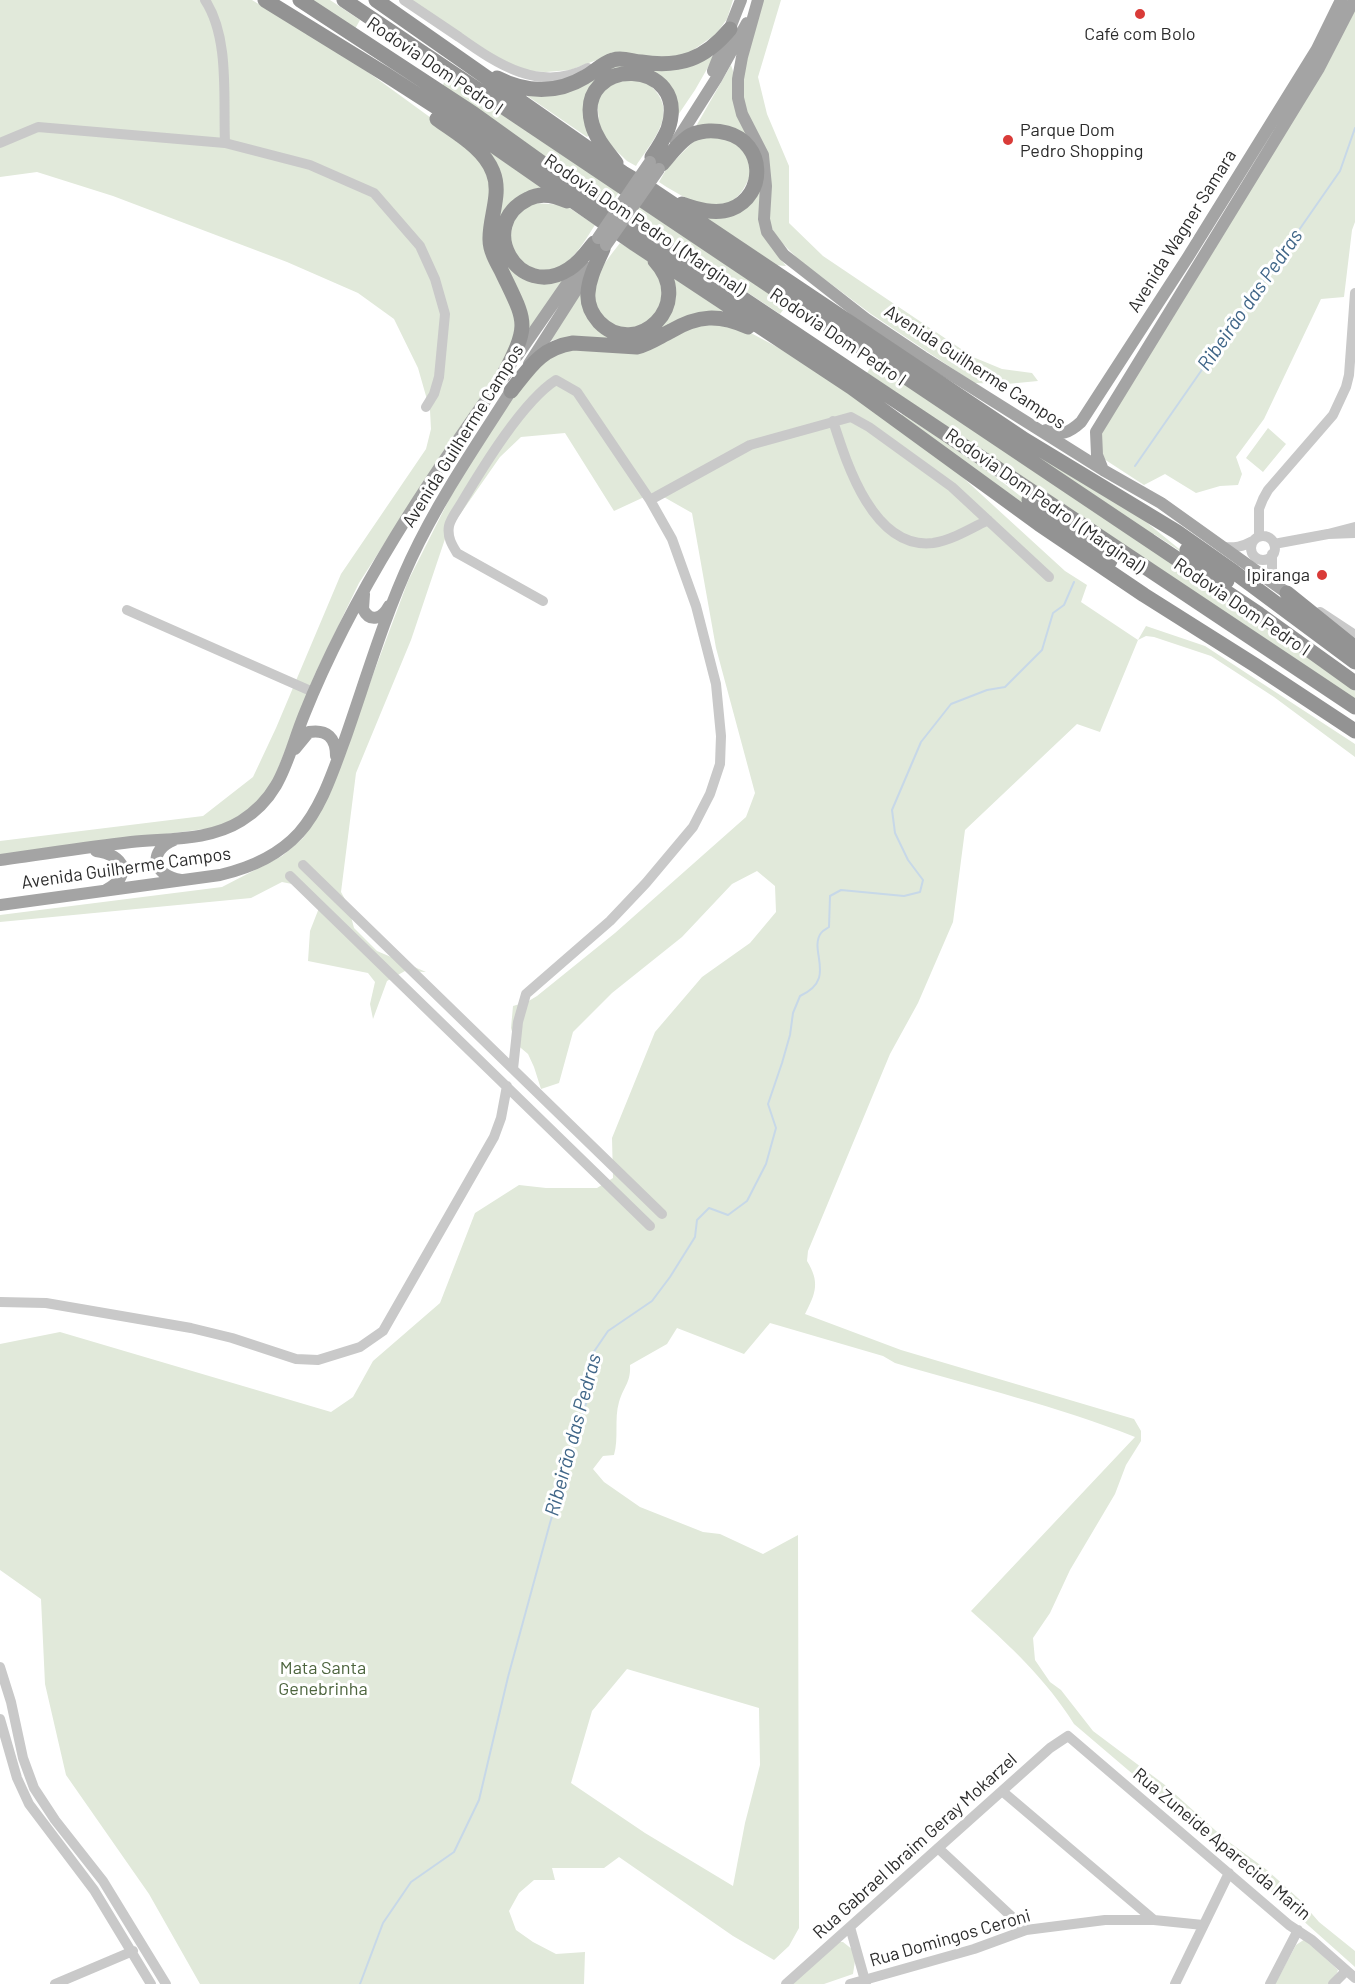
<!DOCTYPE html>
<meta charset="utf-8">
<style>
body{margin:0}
canvas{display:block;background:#fff}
</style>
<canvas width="1355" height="1984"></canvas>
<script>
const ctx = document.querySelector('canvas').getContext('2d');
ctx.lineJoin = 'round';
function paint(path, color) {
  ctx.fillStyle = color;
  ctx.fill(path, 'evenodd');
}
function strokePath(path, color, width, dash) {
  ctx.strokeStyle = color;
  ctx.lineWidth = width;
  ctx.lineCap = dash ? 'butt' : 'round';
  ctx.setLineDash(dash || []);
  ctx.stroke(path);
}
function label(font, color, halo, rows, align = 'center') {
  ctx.font = font + ' Barlow,sans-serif';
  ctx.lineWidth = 6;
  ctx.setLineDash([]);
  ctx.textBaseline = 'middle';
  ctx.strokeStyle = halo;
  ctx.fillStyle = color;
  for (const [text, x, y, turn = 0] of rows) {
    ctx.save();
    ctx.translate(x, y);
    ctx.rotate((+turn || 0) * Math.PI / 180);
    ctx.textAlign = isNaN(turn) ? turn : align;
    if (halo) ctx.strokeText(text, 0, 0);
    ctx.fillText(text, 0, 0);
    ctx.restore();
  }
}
paint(new Path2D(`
 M0,0H252L361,67L482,155L495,180L490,236L519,306L518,347L444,451L359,583L315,674L272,784L259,802L227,826L0,856V841L203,816L253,777L276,728L341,574L426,449L431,429L430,410L418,368L394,319L358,293L287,262L113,196L37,172L0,177Z
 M310,0H330L360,20L355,29Z
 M411,0H733L727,19L716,34L689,53L676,58L613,54L570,70L546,72L526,71L495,57Z
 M761,0H781L758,77L767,114L789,166V223L823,256L973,357L1002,369L1032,373L1038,381L1007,384L974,383L871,314L799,260L779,240L768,222L755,133L741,98L746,53Z
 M1355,9V222L1352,230L1344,297L1321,299L1264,419L1236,457L1242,474L1238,485L1220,486L1196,493L1165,474L1144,485L1104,459L1099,439L1103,425Z
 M715,55L695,90L674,121L669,87L605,75L590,134L587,137L520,91L613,63L702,61Z
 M731,65L762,157L759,223L772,248L786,266L774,265L705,218L751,199L750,141L695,128Z
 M449,76L619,192L611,204L442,88L445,79Z
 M642,79C683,107 657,135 636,166L627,161L600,135L597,98L608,83Z
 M720,133L741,144L754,161C740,224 701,210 659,182L667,168L698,137Z
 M488,149L550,191L513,206L509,263L564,279L530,329L504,268Z
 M649,193L1145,521L1189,557L1154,534L1153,536Z
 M533,203L565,205L595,225C586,239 577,255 563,265C532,286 499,255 514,221C515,218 515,215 517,213C521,209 528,206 533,203Z
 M640,205L787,305L780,314L632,216Z
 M620,243L649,261L666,285C665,291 666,302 663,308C662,311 659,312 657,315C630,345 582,319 595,282C600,267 611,255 620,243Z
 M673,276L726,311L708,312L645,340L558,339L550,341L581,287L607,333L664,322C675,305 676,296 673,276Z
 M721,317L807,363L959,474L1065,571L1087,585L1081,602L1138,640L1146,626L1205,646L1355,744V757L1274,697L1211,656L1154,637L1146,636L1138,640L1100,732L1077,724L965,830L953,922L918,1003L890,1054L808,1251L807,1261C820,1282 816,1293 805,1314L901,1350L1134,1419L1141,1431V1441L1126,1465L1115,1494L1070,1570L1050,1613L1033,1638L1035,1660L1050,1682L1061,1690L1093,1731L1165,1785L1225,1839L1267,1870L1299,1899L1319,1922L1355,1951V1967L1263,1885L1074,1724C1047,1680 1009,1645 971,1611L1135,1437C1058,1406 975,1387 895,1363L883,1356L770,1323L744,1354L677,1328L667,1344L630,1365C631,1382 624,1386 619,1402C614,1419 619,1438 614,1455L603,1456L593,1469L604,1482L640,1507L703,1532L720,1534L763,1554L798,1535L799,1928L789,1946L774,1960L733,1936L619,1857L604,1868H552L555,1880H534L519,1893L509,1911L516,1930L533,1942L556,1954L585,1952L584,1984H200L149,1894L66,1775L45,1684L41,1599L0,1570V1344L60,1332L331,1412L353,1397L373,1361L440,1303L475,1213L519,1185L546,1188H597L613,1178L612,1138L655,1032L702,977L750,943L776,912L775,886L757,871L732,884L682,937L612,993L573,1032L559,1083L541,1089L534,1067L528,1054L515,1043L511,1028L513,1006L527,1002L537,996L615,933L746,817L755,793L716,648L692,513L655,492L614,511L565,433L521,437L500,457L447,533L411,640L356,773L341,892L348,905L354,928L377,951L426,972L405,971L387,981L373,1019L370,1004L375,982L368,973L308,961L310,931L319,908L307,887L282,882L251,898L0,922V915L222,887L282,856L303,838L324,806L408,581L470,458L547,351L677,328ZM627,1669L759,1708L760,1765L745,1823L733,1886L645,1833L571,1783L592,1711Z
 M874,362L1284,639L1355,691V700L867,373Z
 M902,414L982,466L1107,564L901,416Z
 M1268,428L1286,444L1263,472L1246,458Z
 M1305,1939L1338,1970L1337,1973L1328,1984H1275L1296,1945Z
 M837,1942H843L853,1950L855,1961L853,1974L824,1984H792Z`), '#e1e9da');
strokePath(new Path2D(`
 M1135,466L1340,171L1355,128
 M360,1984L383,1923L411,1882L454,1852L479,1800L508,1677L550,1523L587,1400L586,1377L593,1353L608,1331L652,1301L670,1277L695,1237L697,1220L709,1208L728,1215L747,1201L766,1164L776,1128L768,1104L782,1063L790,1035L793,1013L800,996C838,979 808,951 821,933C823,930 826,929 829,927L830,896L841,890L904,896L920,892L923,880L908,860L895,833L892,810L921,742L951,704L987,690L1005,687L1042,650L1053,613L1064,605L1074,582`), '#c7d8e8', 2);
strokePath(new Path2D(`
 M205,0C230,38 223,98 225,143
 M404,0C422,12 441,25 459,37C497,64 540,93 588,68
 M0,143L38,127L225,143L310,165L374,193L420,246L435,279L445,314L439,377L434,394L426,407
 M833,421C847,465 874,550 933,543C952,540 970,529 988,520
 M650,500L750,445L851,417L869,427L952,487L1049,577
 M1355,527L1328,534L1355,533
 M1251 548a12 12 0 1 1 24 0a12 12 0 1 1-24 0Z
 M1259,537V509L1263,499L1268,490L1333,415L1346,387L1349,375L1355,293
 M1274,544L1328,534
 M1222,547C1235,548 1242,547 1253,541
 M1272,554V575L1279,586
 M127,610L313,692
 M1320,612L1355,635
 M303,865L662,1214
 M290,876L650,1226
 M513,1069L518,1022L526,994L610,921L646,883L693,827L710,794L720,764L721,736L716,684L696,606L672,539L650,500L577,392L556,380C523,401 483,467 462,502C458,509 450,519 449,526C447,537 452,545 457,553L543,601
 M0,1302L46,1303L191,1328L232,1338L296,1359L318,1360L360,1347L383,1331L494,1137L501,1118L507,1086
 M0,1667L11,1702L23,1758L34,1788L55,1820L103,1881L166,1984
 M0,1719L17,1778L29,1804L94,1890L151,1984
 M1002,1791L1154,1920
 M938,1848L1026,1930
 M850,1927L866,1984
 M55,1984L133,1951
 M786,1984L1050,1748L1068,1736L1289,1925L1312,1940L1355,1978
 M850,1984L974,1949L1026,1930L1105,1920H1154L1203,1925
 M1175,1984L1229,1873
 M1270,1984L1298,1930
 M1333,1984L1346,1971`), '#c9c9c9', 10);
strokePath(new Path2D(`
 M758,0L742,57L738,79V98L742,114L763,155L766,186L764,219L767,232L784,255L866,319L923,357L1103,470L1161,503L1287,593
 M713,71L741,0
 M676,142L716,79L747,23
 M517,356L582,262
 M529,364L591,267
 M1046,430C1061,436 1069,433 1081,422L1188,257L1317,49L1341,0
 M1103,470L1097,455L1096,432L1319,68L1354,0
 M364,594L363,609C370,623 382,619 389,606
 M295,749L309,732C327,729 336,738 336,756
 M174,840C147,851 153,876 181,880
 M96,851C125,855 133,875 106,890
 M0,860C44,854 87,847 131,842C168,838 209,841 241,821C283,795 287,757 304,715C353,592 430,478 507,370
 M0,905L220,875C250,868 278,856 299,833C322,807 333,771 345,739C366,679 384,617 411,559C440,497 479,441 516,383`), '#a4a4a4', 12);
strokePath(new Path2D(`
 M265,0L385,74L461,123L635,244L851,387L1039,524L1144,595L1255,665L1355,731
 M300,0L474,114L577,188L1355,707
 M344,0L1259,614L1355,683
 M376,0L623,173L652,190L1025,440L1177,532L1234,572L1355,662
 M497,78C526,93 557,94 585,77C594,72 603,63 613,60C622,57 631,61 641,62C680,68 705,59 730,29
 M437,119C456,133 484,148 493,172C502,194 489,218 490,240C490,250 496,261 501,270C526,323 531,322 503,376
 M616,163C607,151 596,139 592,124C574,55 692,57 668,129C664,139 658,148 652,157
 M662,164C670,155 680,141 691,135C702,130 716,130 727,133C765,143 767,195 731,209C715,215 696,209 682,204
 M567,201C554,195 541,192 528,199C475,225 518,302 569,269C579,263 587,252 594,243
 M603,249C597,263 589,277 588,293C587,304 591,313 599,322C636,360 696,305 655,261
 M511,391C530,367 541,348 573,343L637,347C649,344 659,337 671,331C698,315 719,314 748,327
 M1029,500L1110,561
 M1187,550L1227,581
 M1287,593L1355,648`), '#939393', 15);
strokePath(new Path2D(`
 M598,238L650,162
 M606,245L659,169`), '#a4a4a4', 12);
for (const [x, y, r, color] of [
 [1140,14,6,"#d93b38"],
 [1008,140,6,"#d93b38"],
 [1322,575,6,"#d93b38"]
]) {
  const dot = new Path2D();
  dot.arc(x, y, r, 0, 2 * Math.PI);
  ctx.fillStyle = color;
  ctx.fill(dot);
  strokePath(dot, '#fff', 2);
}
label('18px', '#2c2c2c', '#fff', [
 ["Café com Bolo",1140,34],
 ["Parque Dom",1020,130,"left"],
 ["Pedro Shopping",1020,151,"left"],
 ["Ipiranga",1310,575,"right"]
]);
label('18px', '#2c2c2c', '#fff', [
 ["Rodovia Dom Pedro I",435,66,34],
 ["Rodovia Dom Pedro I (Marginal)",645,225,34],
 ["Avenida Wagner Samara",1182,231,-58],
 ["Rodovia Dom Pedro I",838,337,34],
 ["Avenida Guilherme Campos",975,367,33],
 ["Avenida Guilherme Campos",463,436,-58],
 ["Rodovia Dom Pedro I (Marginal)",1045,501,35],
 ["Rodovia Dom Pedro I",1242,607,34],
 ["Avenida Guilherme Campos",126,868,-8],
 ["Rua Zuneide Aparecida Marin",1222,1844,40],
 ["Rua Gabrael Ibraim Geray Mokarzel",915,1846,-42],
 ["Rua Domingos Ceroni",950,1938,-16]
]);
label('18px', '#4c643d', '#fff', [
 ["Mata Santa",323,1668],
 ["Genebrinha",323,1689]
]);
label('italic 20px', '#406688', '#fff', [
 ["Ribeirão das Pedras",1250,300,-55],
 ["Ribeirão das Pedras",573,1435,-75]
]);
</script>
